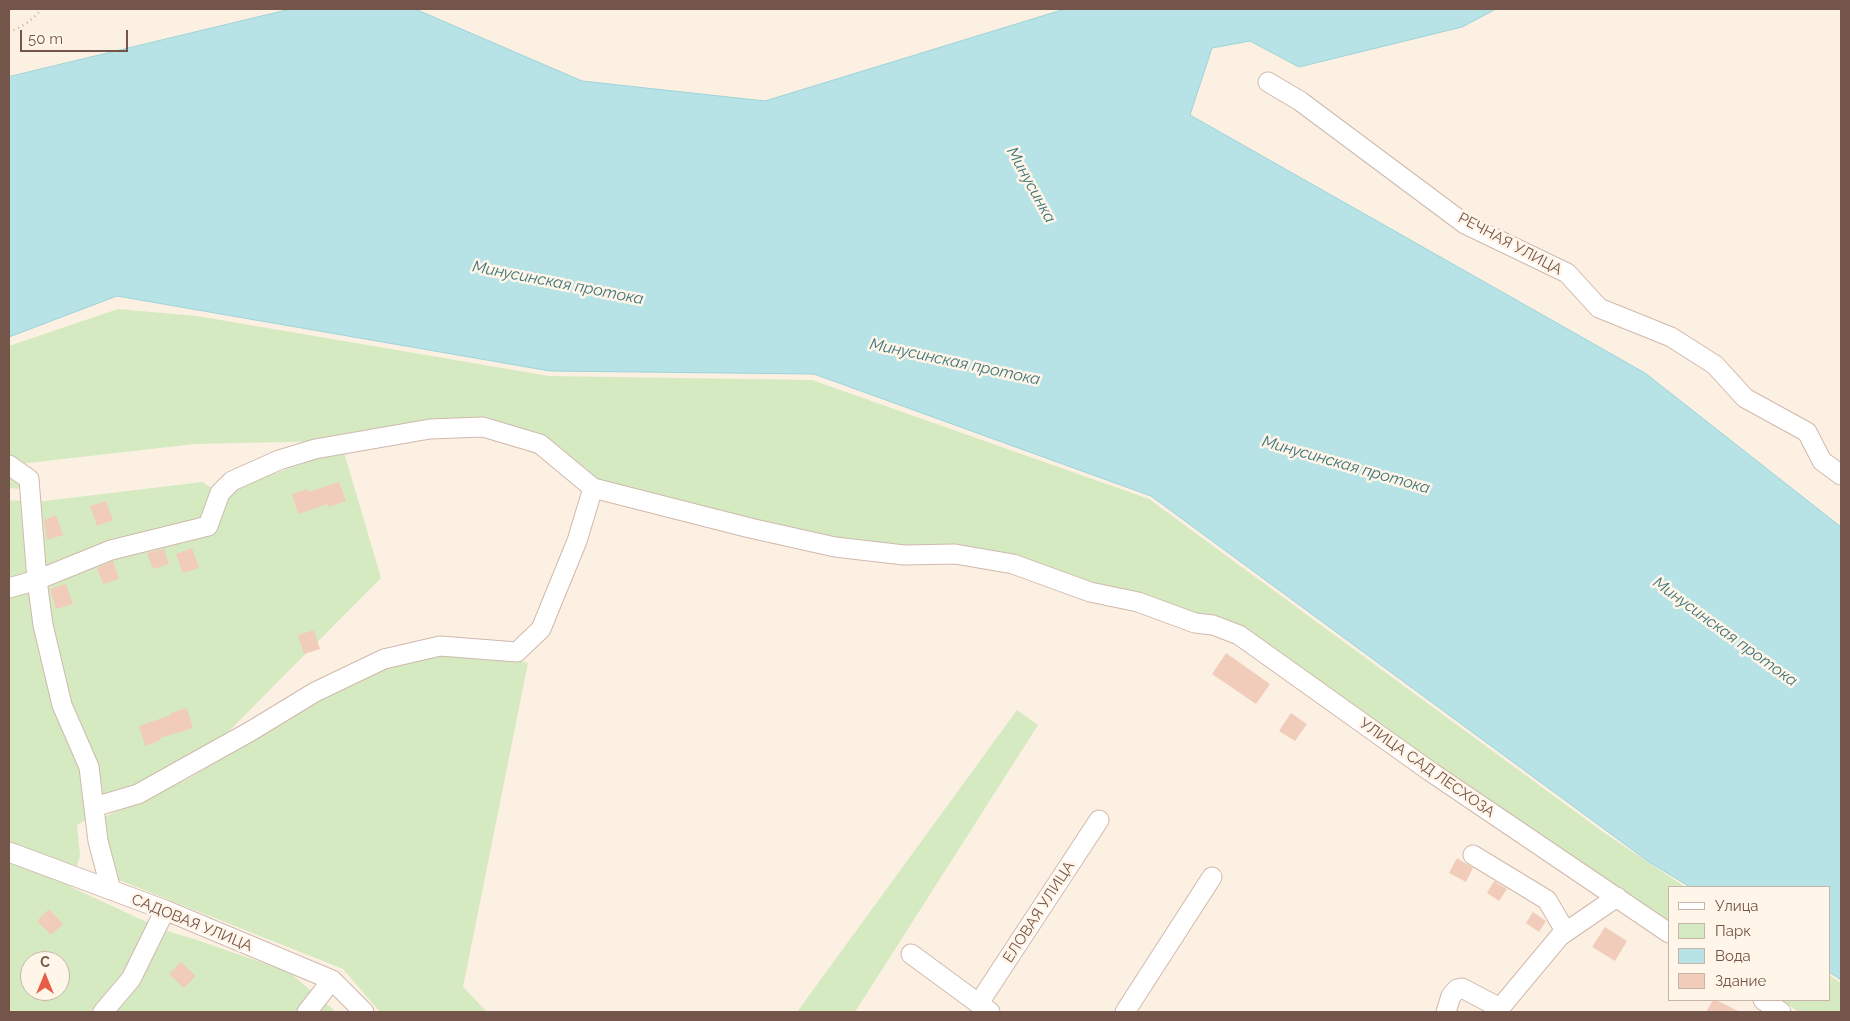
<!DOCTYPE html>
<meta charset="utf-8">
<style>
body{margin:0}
#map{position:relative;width:1850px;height:1021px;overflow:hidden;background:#fcf0e3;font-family:Raleway,sans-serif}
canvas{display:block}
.frame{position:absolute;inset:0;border:10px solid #745549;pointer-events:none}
.legend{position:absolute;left:1668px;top:886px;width:162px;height:115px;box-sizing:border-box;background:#fff5e9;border:1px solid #c7b5a9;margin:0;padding:6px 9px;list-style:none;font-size:15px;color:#745549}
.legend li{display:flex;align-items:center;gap:10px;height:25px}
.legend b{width:25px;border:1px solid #c7b5a9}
.north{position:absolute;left:20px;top:951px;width:50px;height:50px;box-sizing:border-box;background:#fff5e9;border:1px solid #c7b5a9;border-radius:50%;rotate:0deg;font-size:14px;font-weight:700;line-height:20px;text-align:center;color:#745549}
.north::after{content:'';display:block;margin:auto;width:18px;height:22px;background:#e85d46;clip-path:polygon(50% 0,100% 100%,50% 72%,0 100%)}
.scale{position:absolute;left:20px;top:30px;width:108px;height:22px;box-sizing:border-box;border:2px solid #745549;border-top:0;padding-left:6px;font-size:15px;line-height:18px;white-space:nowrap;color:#745549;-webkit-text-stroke:4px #fff5e9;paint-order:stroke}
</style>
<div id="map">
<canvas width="1850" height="1021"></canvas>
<div class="frame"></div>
<ul class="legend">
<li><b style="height:6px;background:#fff"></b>Улица</li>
<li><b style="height:14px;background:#d5eac1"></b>Парк</li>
<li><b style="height:14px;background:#b7e3e6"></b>Вода</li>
<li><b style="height:14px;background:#f2ccba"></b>Здание</li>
</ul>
<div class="north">С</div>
<div class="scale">50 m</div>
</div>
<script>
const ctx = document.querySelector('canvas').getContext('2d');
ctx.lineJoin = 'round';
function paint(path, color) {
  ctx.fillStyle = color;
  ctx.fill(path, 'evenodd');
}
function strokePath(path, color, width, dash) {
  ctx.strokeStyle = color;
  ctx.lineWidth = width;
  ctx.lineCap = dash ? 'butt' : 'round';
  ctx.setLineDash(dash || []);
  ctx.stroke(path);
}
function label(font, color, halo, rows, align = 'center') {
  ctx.font = font + ' Raleway,sans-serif';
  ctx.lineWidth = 5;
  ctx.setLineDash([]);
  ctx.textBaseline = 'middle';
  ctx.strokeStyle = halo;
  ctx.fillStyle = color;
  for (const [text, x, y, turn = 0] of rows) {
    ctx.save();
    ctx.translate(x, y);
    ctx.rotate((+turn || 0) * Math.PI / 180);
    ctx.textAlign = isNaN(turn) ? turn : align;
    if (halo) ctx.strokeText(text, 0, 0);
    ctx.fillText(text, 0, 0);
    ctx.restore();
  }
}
paint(new Path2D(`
 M118,309L197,316L549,376L812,380L1149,499L1603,832L1685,887H1669V922L1242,631L1158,601L981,550L873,546L729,520L598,483L487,432L329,441L195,444L19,464L22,489L9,488V346Z
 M343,449L381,578L219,741L77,825L80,855L71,887L164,930L197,940L289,972L336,1012H9V500L36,502L202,482L220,493ZM30,961H60V991H30Z
 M475,647L528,663L463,987L487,1012H380L343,969L114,878L102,818L188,779L356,676Z
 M1017,710L1038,725L855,1012H797Z
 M1829,975L1841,983V1012H1799L1781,1000H1829Z`), '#d5eac1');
const water = new Path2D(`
 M291,9H415L582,81L765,101L1065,9H1496L1462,27L1299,67L1250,41L1212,48L1190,115L1645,373L1841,527V980L1829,972V887H1690L1649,862L1151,496L814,374L550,371L117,296L9,337V77Z`);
paint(water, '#b7e3e6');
strokePath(water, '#9dd3d8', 1);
paint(new Path2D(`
 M339,482L346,501L329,507L328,504L298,514L292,494L308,489L309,492Z
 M106,501L113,520L97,526L90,506Z
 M56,515L63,535L47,540L44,520Z
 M192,548L199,568L183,573L176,554Z
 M164,549L169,564L153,569L147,553Z
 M113,561L119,579L103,584L97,568Z
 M66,584L73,604L56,609L50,589Z
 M314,630L320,649L304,654L298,635Z
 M1226,653L1270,684L1256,704L1212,674Z
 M187,708L193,728L160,738L161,740L145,746L139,726L171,715V713Z
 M1291,713L1307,724L1295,741L1279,731Z
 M1457,858L1473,868L1466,882L1449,873Z
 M1494,881L1507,889L1499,901L1487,893Z
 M49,909L63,924L51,935L37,921Z
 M1533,912L1546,921L1539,932L1526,923Z
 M1605,927L1627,941L1615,961L1592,947Z
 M181,962L196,976L184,988L169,974Z
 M1713,1000H1716L1740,1012H1706Z`), '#f2ccba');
const minor = new Path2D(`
 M1268,82L1300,101L1465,224L1567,273L1599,308L1671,337L1715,365L1745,398L1807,432L1822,461L1841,475
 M9,465L29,479L37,580L43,625L62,705L89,767L98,841L111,890
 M593,488L750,528L835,547L904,555L955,554L1013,564L1090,592L1138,602L1195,623L1213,625L1239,635L1431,772L1669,933
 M9,588L37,580L111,550L208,526L220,493L232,481L279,460L315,449L430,429L483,427L540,444L593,488L577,541L541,629L517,652L440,646L384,659L315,692L251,731L138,794L94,807
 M9,852L165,910L332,980L364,1012
 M1473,855L1547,900L1564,929L1562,934
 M911,954L990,1012
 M1763,1000L1781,1012
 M979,1003L1099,820
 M103,1012L131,979L165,910
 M307,1012L332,980
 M1125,1012L1212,877
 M1446,1012L1451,996L1457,989L1462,988L1500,1008
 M1499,1012L1500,1008L1560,936L1617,897`);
strokePath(minor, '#d0b9ac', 21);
strokePath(new Path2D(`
 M9,32C20,28 34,20 41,9`), '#d7af9d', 2.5, [1, 4]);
strokePath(minor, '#fff', 19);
label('15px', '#745549', '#fff5e9', [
 ["РЕЧНАЯ УЛИЦА",1510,244,28],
 ["УЛИЦА САД ЛЕСХОЗА",1427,768,35],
 ["ЕЛОВАЯ УЛИЦА",1039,912,-57],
 ["САДОВАЯ УЛИЦА",192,923,22]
]);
label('italic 16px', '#3c757a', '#fff5e9', [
 ["Минусинка",1031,185,61],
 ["Минусинская протока",558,283,11],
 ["Минусинская протока",955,362,12],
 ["Минусинская протока",1346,465,16],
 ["Минусинская протока",1725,632,36]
]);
</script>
